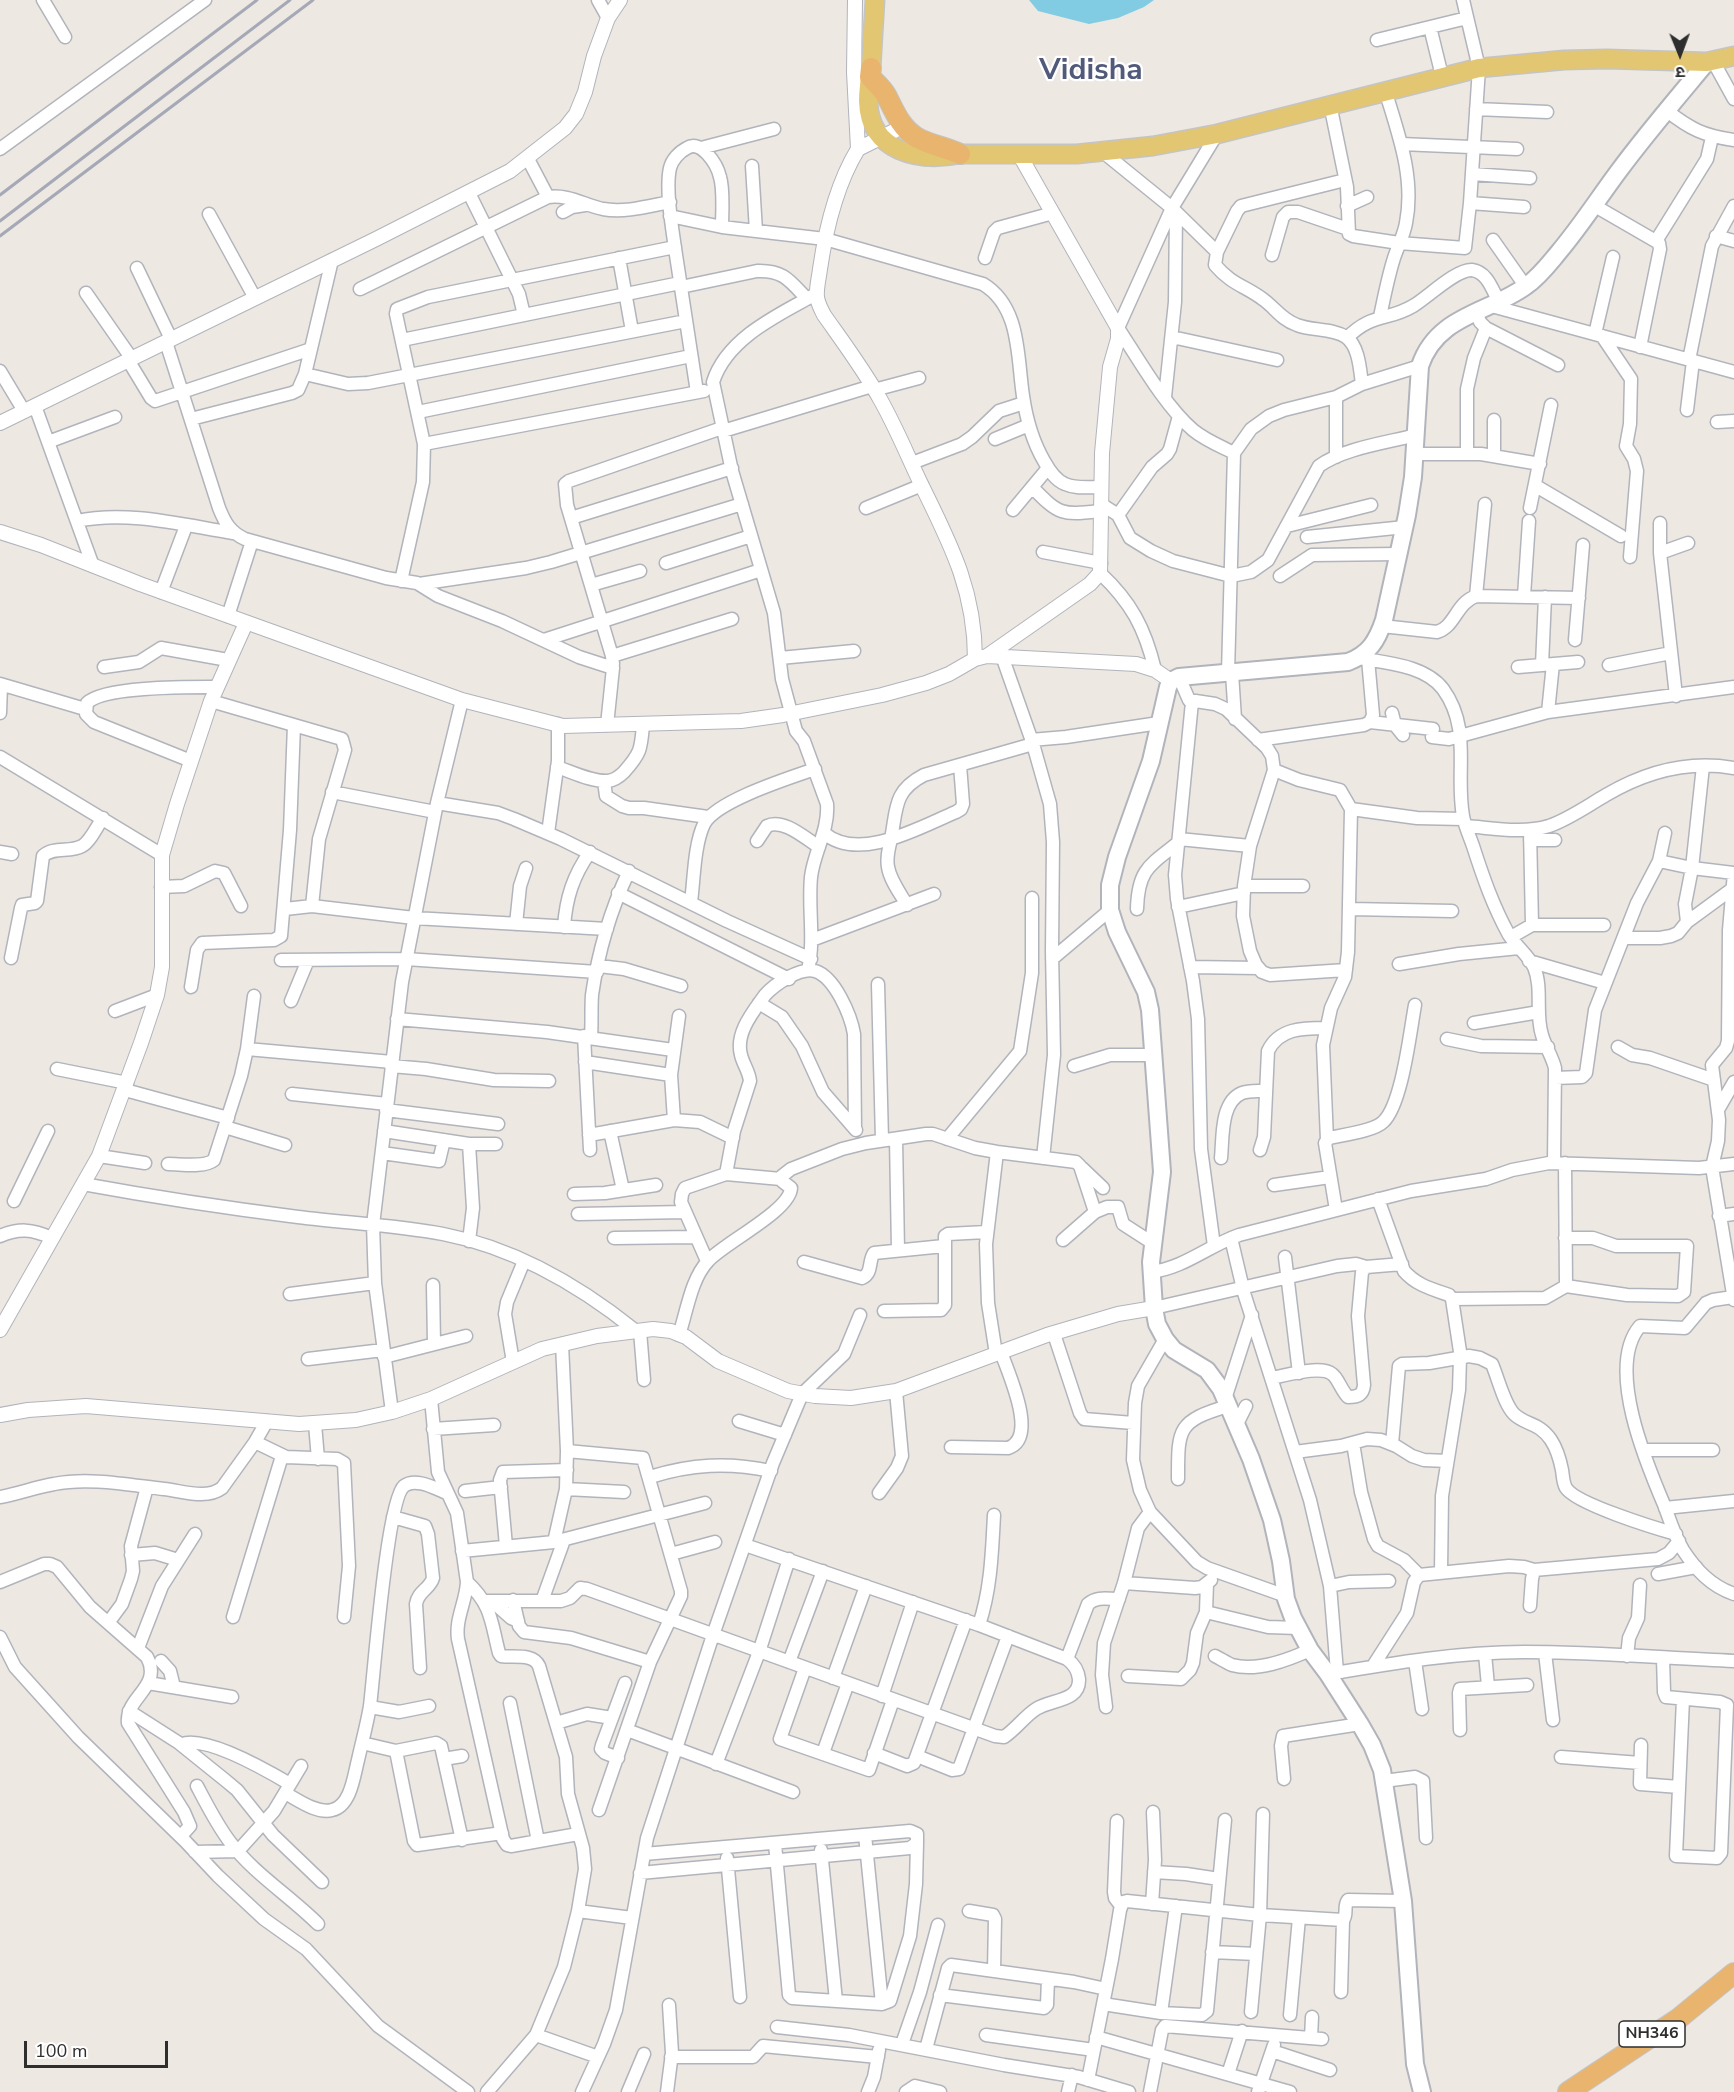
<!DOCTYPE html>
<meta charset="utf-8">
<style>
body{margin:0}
#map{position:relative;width:1734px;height:2092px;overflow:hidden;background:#ede8e2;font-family:"Nunito Sans","Noto Sans Devanagari",sans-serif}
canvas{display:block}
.north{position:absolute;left:1650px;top:24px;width:60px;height:60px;-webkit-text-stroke:4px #fff;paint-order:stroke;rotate:179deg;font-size:16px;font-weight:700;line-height:24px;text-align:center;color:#2e2e2e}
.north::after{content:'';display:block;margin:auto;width:21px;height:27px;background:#2e2e2e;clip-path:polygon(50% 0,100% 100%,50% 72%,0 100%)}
.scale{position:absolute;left:24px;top:2041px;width:144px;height:27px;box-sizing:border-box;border:3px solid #2e2e2e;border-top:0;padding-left:8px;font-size:18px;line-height:21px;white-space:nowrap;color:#2e2e2e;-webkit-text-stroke:4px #fff;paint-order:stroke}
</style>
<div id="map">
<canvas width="1734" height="2092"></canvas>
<div class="north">उ</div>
<div class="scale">100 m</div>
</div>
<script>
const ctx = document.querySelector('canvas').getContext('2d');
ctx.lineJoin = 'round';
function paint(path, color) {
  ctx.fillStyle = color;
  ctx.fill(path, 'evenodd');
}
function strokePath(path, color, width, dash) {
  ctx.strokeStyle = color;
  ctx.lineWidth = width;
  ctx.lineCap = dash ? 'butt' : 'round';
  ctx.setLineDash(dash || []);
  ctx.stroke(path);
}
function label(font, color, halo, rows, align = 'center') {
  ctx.font = font + ' "Nunito Sans",sans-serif';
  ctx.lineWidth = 4.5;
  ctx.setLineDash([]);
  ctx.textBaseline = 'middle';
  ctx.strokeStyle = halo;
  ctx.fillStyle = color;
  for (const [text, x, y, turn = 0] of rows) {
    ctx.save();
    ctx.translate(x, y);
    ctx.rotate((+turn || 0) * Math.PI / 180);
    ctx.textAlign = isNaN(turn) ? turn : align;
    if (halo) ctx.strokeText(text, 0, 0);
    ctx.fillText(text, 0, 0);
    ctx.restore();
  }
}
paint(new Path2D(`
 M1029,0H1154L1144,7L1118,18L1089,24L1038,11Z`), '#81cbe3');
const minor = new Path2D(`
 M43,0L65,37
 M598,0L608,18
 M1430,27L1442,76
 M1377,40L1467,18
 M1713,61L1734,99
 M1330,104L1347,187L1349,234L1353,236L1399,243L1465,248L1470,203L1479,68L1463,0
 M1476,109L1547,112
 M1666,110C1690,129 1704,136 1734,140
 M1217,134L1172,208L1118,328C1139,360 1165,406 1193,430C1205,440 1220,446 1234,453
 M1401,144L1517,149
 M701,148L774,129
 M0,149L205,0
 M1103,152L1172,208L1217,252
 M528,159L548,197
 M752,166L756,231
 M1472,174L1530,178
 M1345,180L1241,206L1237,211L1217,252L1215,265C1232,285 1246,286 1264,300C1275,308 1282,320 1297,325C1312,331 1332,328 1346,337C1359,346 1360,370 1362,384
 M469,193L519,294L524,315
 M1470,203L1524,207
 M1347,206L1367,197
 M1595,206L1659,243L1660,249L1640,347
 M563,212L572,207L585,205
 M209,214L255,298
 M670,216L722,227L825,239L983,284C1021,307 1017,357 1023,396C1026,417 1033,442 1044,461C1049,470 1055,480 1065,484C1076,489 1089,487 1101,487
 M1716,236L1734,241
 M1493,240L1526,287
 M1656,241L1707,159L1712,137
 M1272,255L1283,217L1288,212H1298L1348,229
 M619,258L632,331
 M985,258L994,232L998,228L1053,213
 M137,268L171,339
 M681,287L757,271C784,270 790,281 807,299
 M360,289L548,197C568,194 584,205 603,209C625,213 649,206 670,202
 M86,293L132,359
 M1488,305L1734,372
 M1476,311L1480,322L1486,328L1558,365
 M1380,317C1384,297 1388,277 1394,258C1398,246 1404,235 1406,223C1415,177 1398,133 1385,90
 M1595,334L1613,257
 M1602,336L1631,379L1630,424L1626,446L1634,459L1637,471L1630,557
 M1172,337L1277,360
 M1347,338C1371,313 1388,321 1413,306C1427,298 1456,269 1472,270C1487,272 1492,289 1498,300
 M402,340L680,283
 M166,342L219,508C225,523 230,532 245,539L386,578L417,583L438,596L502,621L579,657L613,668L607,725
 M128,360L151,398L155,401L311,349
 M1689,360L1712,246L1734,206
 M0,371L24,411
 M305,374L348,384L368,383L686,321
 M874,390L919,378
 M697,392C690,347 683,301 676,255C673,233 665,190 670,168C672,160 679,152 687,148C701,139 717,164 720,177C724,190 722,213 722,227
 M1165,397L1175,302L1176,212
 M1336,397V457
 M35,406L93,566
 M1687,410L1693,361
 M418,412L691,356
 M191,419L292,393L298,390L305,374L332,260
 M1717,422L1734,421
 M723,431L872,386
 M995,439L1029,425
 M48,442L115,417
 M424,444L704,391
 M1467,453V389L1474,358L1486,328
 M1415,454H1481L1540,464
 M1494,455V420
 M912,463L962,444L972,437L999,411L1024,403
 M1536,486L1621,536
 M1032,487C1060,516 1062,515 1101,511
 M1101,504L1118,515L1130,538L1151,551L1173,561L1231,576L1251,572L1268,560L1319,466C1344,448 1386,443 1416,435
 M866,508L922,485
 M1530,508L1551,405
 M1013,510L1048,468
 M1118,515L1152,467L1167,454L1170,449L1179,416
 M571,518L732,468
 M77,521C127,510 183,525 233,533
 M1660,523V553L1676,696
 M1287,526L1371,505
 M1307,537L1405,527
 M1043,552L1101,563
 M1660,553L1688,543
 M666,563L751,536
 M1100,573C1131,602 1145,628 1155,670
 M1280,576L1312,555L1399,554
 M401,581L423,482L424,444L396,314L397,309L428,297L675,247
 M419,584L526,568L551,562L742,504
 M591,585L640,571
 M161,592L186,526
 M1476,596L1485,504
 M1524,596L1529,521
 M228,616L252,541
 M1382,626L1437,632C1455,627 1456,603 1476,596L1579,598
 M544,640L761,570
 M1575,640L1583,545
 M612,656L567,505L565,484L569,481L722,428
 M1002,656L1033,744L1050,804L1053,842L1052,951L1054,1055L1043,1158
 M780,658L854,651
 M1359,658C1386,663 1425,665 1443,689C1472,729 1455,772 1463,816C1465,827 1470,837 1473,846C1483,877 1493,906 1509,935C1516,946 1528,955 1534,967C1543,988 1535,1014 1542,1035C1545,1046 1552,1056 1555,1068L1554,1163
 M613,664L612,656L732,619
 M1542,665L1545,597
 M1609,665L1671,653
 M104,667L139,662L161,648L228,660
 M1518,667L1578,662
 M1228,673L1234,453L1251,429L1269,416L1284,410L1336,397L1362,384L1420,366
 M1232,673L1235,719
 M1179,677L1189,700L1215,704L1226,709L1267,748L1272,756L1274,770L1250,846L1244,886L1243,916L1250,951L1256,965L1262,972L1270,975L1346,970
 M0,684L85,709
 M211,701L342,739L345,750L319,839L312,906
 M1192,702L1175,875L1177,899L1193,981L1198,1019L1201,1149L1214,1246
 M1548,712L1553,664
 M0,713L1,685
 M1392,713L1395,725L1403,735
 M1370,722L1433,729
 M1432,737L1449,739L1548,712L1734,687
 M1031,740L1066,737L1159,723
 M1258,740L1364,725L1370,722L1373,715L1368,659
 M0,757L162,855
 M191,761L94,722L86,714L87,703C104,686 191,687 216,687
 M557,767C572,772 592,782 608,781C615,780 620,776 624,772C641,753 641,749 643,725
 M1274,770L1299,780L1340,790L1351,809L1417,818L1463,819
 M604,781L606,796L622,806L629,808H644L708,817
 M332,792L435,812
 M437,803L498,813L514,819L561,839L727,921L811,959
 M1466,826C1493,828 1522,834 1549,826C1569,819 1587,806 1606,795C1645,772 1689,760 1734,768
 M1530,830L1532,925
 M548,833L558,761V724
 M824,833C859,863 920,827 956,812L961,809L963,804L960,765
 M1179,839L1250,846
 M1530,840H1555
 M757,841L767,826C783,818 805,838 819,847
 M0,852L12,854
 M1659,861L1692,868L1734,873
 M1734,873L1729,930L1728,1041L1726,1048L1712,1065L1719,1120L1718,1141L1712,1167L1734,1300
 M1244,886H1303
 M161,887L184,886L215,871L224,873L241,906
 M618,893L789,979
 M691,902C694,880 694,845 704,824C716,801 789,778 815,769
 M907,905C900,893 890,880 888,867C886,857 889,848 891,839C897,809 893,791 924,775L1033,744
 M1178,907L1244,893
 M285,909L312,906L414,918L607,929
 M1137,909C1138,869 1150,865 1179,842
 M1350,909L1452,911
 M1687,922L1685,904L1692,868L1703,766
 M516,924L520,886L526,868
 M564,927C566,898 573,876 590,852
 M1511,937L1532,925H1604
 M1624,938H1660L1671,936L1678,933L1687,922L1732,889
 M812,940L934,894
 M11,958L21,908L22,905L35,903L37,901L43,856C54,846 70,853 82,846C90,842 97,826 103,818
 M1052,959L1110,910
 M281,960L406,959L597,972
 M1529,961L1605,983
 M1399,964L1459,954L1519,948
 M599,966L624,969L681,986
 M1190,967L1258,968
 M808,970C815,939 808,909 811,877C814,852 829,830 827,804L804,741L796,731L782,679L774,613L732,471L713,382C727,338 778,315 816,294
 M878,984L882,1140
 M191,987L197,950L202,943L274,940L281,936L290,830L294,725
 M291,1001L308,960
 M759,1003L782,1017L802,1046L823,1092L856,1130
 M115,1011L157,995
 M397,1019L547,1032L673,1050
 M1474,1023L1539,1012
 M584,1036L590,1150
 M591,1037C592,1023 591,1009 592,995C598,953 611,909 629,871
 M1447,1039L1481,1046L1548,1047
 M1618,1047L1632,1055L1650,1058L1714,1080
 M247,1049L392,1062
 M585,1062L671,1075
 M391,1066L426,1069L494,1080L549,1081
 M1074,1066L1110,1055H1153
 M57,1069L127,1083
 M1555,1078L1582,1077L1586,1073L1595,1010L1637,903L1659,861L1665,833
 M125,1090L228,1118
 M292,1094L387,1104
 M1719,1108L1734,1082
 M386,1110L498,1124
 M674,1120L671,1075L679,1016
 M225,1127L285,1145
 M384,1131L469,1144H496
 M610,1131L623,1190
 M589,1135L674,1120L700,1122L733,1138
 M896,1139L898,1250
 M947,1139L1020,1051L1032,973V898
 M1327,1140L1323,1045L1331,1008L1345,977L1348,952L1351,809
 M469,1144L473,1208L469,1241
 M1260,1150L1264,1137L1268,1051C1279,1028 1303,1028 1326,1028
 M382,1153L439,1161L444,1140
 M99,1156L145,1163
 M1221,1158C1223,1139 1220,1102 1242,1093C1249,1090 1258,1091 1266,1091
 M1565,1163L1566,1286
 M168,1164C181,1164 204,1168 214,1160L241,1076L247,1049L254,996
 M1082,1168L1103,1188
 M726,1174L734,1131L750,1081C749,1071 743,1064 741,1055C735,1033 753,1012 765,995C775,984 800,967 815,971C835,977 851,1016 854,1034L855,1129
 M83,1184C154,1197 226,1208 298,1217C346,1223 395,1225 443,1234C515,1248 579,1285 636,1331
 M1274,1185L1330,1177
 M574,1194L605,1193L656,1185
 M1378,1199L1404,1271C1416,1285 1432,1289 1449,1295L1452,1299L1461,1358
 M14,1201L48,1131
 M1336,1210L1325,1143L1329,1138C1342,1135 1374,1131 1383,1122C1402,1105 1410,1032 1415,1005
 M578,1214L685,1212
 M1719,1216L1734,1214
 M0,1236C19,1228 32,1229 52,1238
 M614,1238L696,1237
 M1231,1238L1244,1293L1310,1500L1330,1586L1337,1672
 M1063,1240L1095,1212
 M1285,1257L1299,1373
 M707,1261L681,1202L682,1194L685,1188L726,1174L781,1179
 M804,1262L862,1278C873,1273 868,1261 874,1253L944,1246
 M1151,1272C1184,1268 1208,1246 1239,1235L1411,1191L1486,1179L1512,1170L1549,1163L1699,1168L1734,1164
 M433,1285L434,1344
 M290,1294L375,1283
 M1733,1297L1713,1300L1706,1303L1685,1328L1640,1326C1605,1367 1647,1465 1665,1507C1670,1521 1675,1537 1683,1550C1696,1570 1711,1586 1734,1594
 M1452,1299L1545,1298L1566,1286L1627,1295L1678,1296L1684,1292L1687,1246H1616L1593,1238H1565
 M1154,1308L1337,1266L1356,1264L1366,1267
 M884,1311L941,1310L945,1305V1236L948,1234L986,1232
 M640,1331L644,1380
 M1054,1334L1080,1413L1084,1419L1133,1423
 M679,1335C687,1311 691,1279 708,1261C724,1243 790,1211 791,1188L782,1181V1176L791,1169L842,1149L866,1143L926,1134H933L975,1148L997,1152L1076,1162L1080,1166L1095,1212L1107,1207H1118L1123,1224L1154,1244
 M1165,1339L1138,1386L1135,1403L1133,1460L1140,1490L1150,1512L1197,1562L1207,1568L1286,1596
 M996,1354L988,1303L986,1244L997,1152
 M384,1357L466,1336
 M308,1359L383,1350
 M513,1362L505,1314L507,1302L524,1261
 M1272,1378C1286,1375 1321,1365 1332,1374C1338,1378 1341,1390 1348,1397C1358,1397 1363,1395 1364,1385L1358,1316L1362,1272L1366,1267L1402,1264
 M431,1399L438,1472L457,1513L467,1582C466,1602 455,1619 458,1639L503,1839L507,1845L511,1846L578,1834
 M1225,1399L1252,1315
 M392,1412L375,1283L373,1225L402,982L437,803L462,700
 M739,1421L785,1435
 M315,1424L318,1459
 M1237,1424L1246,1406
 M433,1429L494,1425
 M255,1442L286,1457L337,1459L344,1463L349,1566L344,1617
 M1353,1443L1361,1492L1374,1539L1378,1546L1404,1560L1419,1575
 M1392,1444L1399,1366L1402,1364L1429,1363L1469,1356L1480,1358L1492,1364C1498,1378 1504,1404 1514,1414C1525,1425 1539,1422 1551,1440C1557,1449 1560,1460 1562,1470C1563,1476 1563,1483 1566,1488C1576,1504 1655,1528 1676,1534
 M951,1447L1008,1448C1039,1438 1008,1373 1001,1352
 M1643,1450H1713
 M567,1451L643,1458L681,1591V1596L650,1662L599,1810
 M1295,1452L1341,1446L1367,1439L1381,1440L1396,1446L1412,1456L1424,1460L1447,1461
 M650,1477C691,1464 728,1462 771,1471
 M1178,1479C1178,1429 1177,1421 1228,1406
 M566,1489L624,1492
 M465,1491L501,1487
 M879,1493L897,1468L902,1456L896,1391
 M0,1497C18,1494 36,1487 54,1484C89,1477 129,1485 164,1489C183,1491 206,1500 222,1488L255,1442L267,1421
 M1665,1508L1734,1501
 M393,1517L425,1526L428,1534L433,1578C430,1589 418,1591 416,1604L420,1668
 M554,1542L566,1489L567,1451L562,1344
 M506,1546L500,1480L503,1472L567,1470
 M462,1551L554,1542L705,1503
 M671,1554L715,1542
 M131,1555L155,1553L178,1560
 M1441,1572L1442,1496L1459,1390L1460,1358
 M1658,1574L1696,1567
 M0,1582L44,1564H50L57,1567L90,1607L147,1657C163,1687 125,1697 128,1723L184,1812L190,1826L181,1836
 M467,1582C492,1605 491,1622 499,1653L501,1656C514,1658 533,1653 539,1666L566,1757L568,1794L583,1848L585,1869L578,1911L564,1967L536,2035L487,2092
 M1124,1583L1195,1588L1202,1587L1211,1580
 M1330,1586L1349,1582L1389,1581
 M513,1600L519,1626L524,1632L571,1638L650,1662
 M484,1601H561L570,1598L580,1588L587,1589L995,1736L1004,1737C1016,1729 1025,1716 1036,1709C1051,1699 1080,1702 1079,1679C1078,1670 1074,1664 1067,1659L979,1625L745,1545
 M492,1601L511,1618L518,1621
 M542,1601L564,1540
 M1530,1606L1532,1579L1534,1570
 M1206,1612L1268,1627L1298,1628
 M233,1617L282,1456
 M108,1623L122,1604L131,1579L133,1571L131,1546L147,1487
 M979,1625C991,1589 992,1552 994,1515
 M0,1637L15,1667L78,1737L185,1841L218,1876L264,1919L306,1949L378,2026L468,2092
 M138,1648L162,1586L195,1534
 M1545,1653L1553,1720
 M1485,1654L1488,1686
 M1215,1656C1221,1659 1227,1663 1232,1665C1257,1672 1288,1660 1310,1650
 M1627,1656L1629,1638L1638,1618L1640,1585
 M1663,1658L1664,1692L1666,1697L1720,1702L1727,1705L1721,1853L1717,1858L1676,1856L1683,1699
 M1067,1659L1088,1604C1097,1596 1107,1599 1119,1599
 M161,1661L170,1671L174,1687
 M1415,1661L1422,1709
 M789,1662L823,1571
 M1373,1666L1407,1613L1414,1582L1419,1575L1509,1566L1524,1567L1534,1570L1658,1559L1669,1553L1679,1541
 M805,1668L780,1739L869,1770L893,1700
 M1329,1674C1393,1663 1459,1652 1524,1652C1594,1652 1664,1658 1734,1661
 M1128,1676L1181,1679L1190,1670L1193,1663L1197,1633L1206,1612L1207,1583
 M833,1678L866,1586
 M148,1683L232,1697
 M882,1696L913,1602
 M510,1703L538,1841
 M370,1707L399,1712L429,1706
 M1106,1707L1102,1675L1104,1643L1124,1583L1138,1528L1150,1512
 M129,1711L179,1743L225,1780L237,1790L273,1835L322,1882
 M556,1723L587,1714L612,1718
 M627,1730L793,1792
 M1460,1730L1459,1693L1460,1689L1527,1685
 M362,1743L396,1751L436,1743L441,1746L462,1840
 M182,1744C206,1735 268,1771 290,1784
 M1641,1745L1640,1784L1679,1787
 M396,1751L414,1841L417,1845L502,1833
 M823,1753L848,1683
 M874,1753L907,1766L914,1763L966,1620
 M917,1756L952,1770L959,1769L1008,1636
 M1561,1757L1640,1763
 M618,1758L605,1753L601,1749L602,1745L625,1683
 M444,1759L462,1756
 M716,1764L759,1652L789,1559
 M1284,1779L1281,1746L1283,1736L1360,1724
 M1384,1781L1415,1777L1423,1781L1426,1838
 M197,1786C207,1805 217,1825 230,1842C253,1873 290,1896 318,1924
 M285,1793C298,1800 317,1814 332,1810C351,1806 354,1775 358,1760C362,1742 367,1724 370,1706C374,1674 387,1500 404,1486C416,1477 436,1489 447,1493
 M1117,1821L1114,1892L1115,1898L1121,1906
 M865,1835L882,2004
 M775,1844L789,1995L792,1998L882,2004L890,2001L910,1936L916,1884L917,1843
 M821,1850L836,2001
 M195,1852L238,1851L274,1811L301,1766
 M727,1858L740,1997
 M1154,1872L1186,1874L1219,1879
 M640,1873L910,1848L917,1843V1834L910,1831L644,1854
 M1152,1904L1155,1860L1153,1812
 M578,1911L632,1918
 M969,1911L993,1915L995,1919L994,1971
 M1212,1952L1256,1954
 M1341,1992L1343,1920
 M940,1995L1044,2008L1047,2005L1048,1979
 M1103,2004L1161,2013L1202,2015L1207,2011L1225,1820
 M1251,2012L1260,1915L1263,1814
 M1161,2013L1176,1906
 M1290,2015L1299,1918
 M777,2027L849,2035L1004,2065L1079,2077L1129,2092
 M536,2035L598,2057
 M986,2035L1094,2050
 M1096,2037L1290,2092
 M1311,2038L1312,2017
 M902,2044L920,1992L938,1925
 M926,2049L948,1968L951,1965L1074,1982L1106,1989
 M1272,2051L1330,2070
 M671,2057H753L763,2046L878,2057
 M1228,2074L1242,2031
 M1088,2080L1112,1959L1120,1910L1123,1902L1127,1901L1260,1915L1343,1920C1348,1915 1343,1906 1348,1900L1403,1901
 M582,2092L604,2044L616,2010L647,1838L713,1635L773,1463L802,1394L844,1354L860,1315
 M628,2092L644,2054
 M667,2092L672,2053L669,2005
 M868,2092L874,2077L879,2050
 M906,2092L915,2086L940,2092
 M1068,2092L1072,2075
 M1150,2092L1162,2030L1165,2026L1322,2039
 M1258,2092L1274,2045`);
const tertiary = new Path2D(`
 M855,0L854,72L858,149
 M904,126L858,149C836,185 826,228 820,269C819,278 816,289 817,297C818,304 821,309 824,315C843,342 864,370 880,399C896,427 908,457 922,486C951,545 975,591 975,659
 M0,423L376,239L510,171L565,128L576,114L585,92L594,56L608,18L620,0
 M0,532L41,545L140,584L462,700L563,726L741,721L783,715L882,695L926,683L949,674L975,659L987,656L1136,664L1155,670L1171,681
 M987,656L1090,584L1100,573L1102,453L1110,367L1118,339V328L1019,154
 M0,1330L99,1156L141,1043L157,995L162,967V855L177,804L211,701L246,623
 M0,1415L28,1410L86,1406L299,1424L356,1420L392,1412L431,1399L542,1349L597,1336L653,1329L671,1331L686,1337L718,1361L788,1391L815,1396L851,1398L896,1391L1047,1335L1118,1314L1154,1308`);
const secondary = new Path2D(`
 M1422,2092L1415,2064L1403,1901L1382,1770L1372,1745L1360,1724L1328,1674L1310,1650L1293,1618L1286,1599L1281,1561L1272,1520L1251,1459L1221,1389L1207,1370L1174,1350L1165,1339L1157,1324L1154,1308L1151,1262L1162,1172L1150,1010L1146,992L1117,932L1110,910V885L1117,857L1151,761L1168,687L1171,681L1179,677L1348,662C1369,654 1377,641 1384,620L1407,515L1413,477L1420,366C1437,315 1489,313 1526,286C1539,277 1548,265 1558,253C1580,227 1598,199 1618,172C1646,134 1677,98 1707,62`);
const primary = new Path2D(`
 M871,68L875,0
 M870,77C869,85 868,93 868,101C869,152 919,162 960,154H1077L1153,146L1217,134L1479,68L1564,60L1607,59L1707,62L1734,56`);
const trunk = new Path2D(`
 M871,68L870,77C875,82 882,88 886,95C894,110 900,127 916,137C929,145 946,147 960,154
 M1568,2092L1678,2019L1734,1973`);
strokePath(minor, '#b2b4bc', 15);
strokePath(tertiary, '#b2b4bc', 16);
strokePath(secondary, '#b2b4bc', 20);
strokePath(primary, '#c4c4c4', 21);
strokePath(trunk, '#c4c4c4', 22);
strokePath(minor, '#fff', 12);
strokePath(tertiary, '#fff', 14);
strokePath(secondary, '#fff', 16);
strokePath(primary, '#e3c671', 18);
strokePath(trunk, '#e8b46e', 20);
strokePath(new Path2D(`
 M0,195L257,0
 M0,221L290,0
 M0,236L313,0`), '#a5a8b6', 3);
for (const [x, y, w] of [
 [1652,2034,66]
]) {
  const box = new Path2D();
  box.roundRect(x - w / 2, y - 13, w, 26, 4.5);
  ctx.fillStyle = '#fff';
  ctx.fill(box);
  strokePath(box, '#2e2e2e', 1.5);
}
label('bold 16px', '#2e2e2e', null, [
 ["NH346",1652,2034]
]);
label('bold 30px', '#525a7a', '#fff', [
 ["Vidisha",1091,72]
]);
</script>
